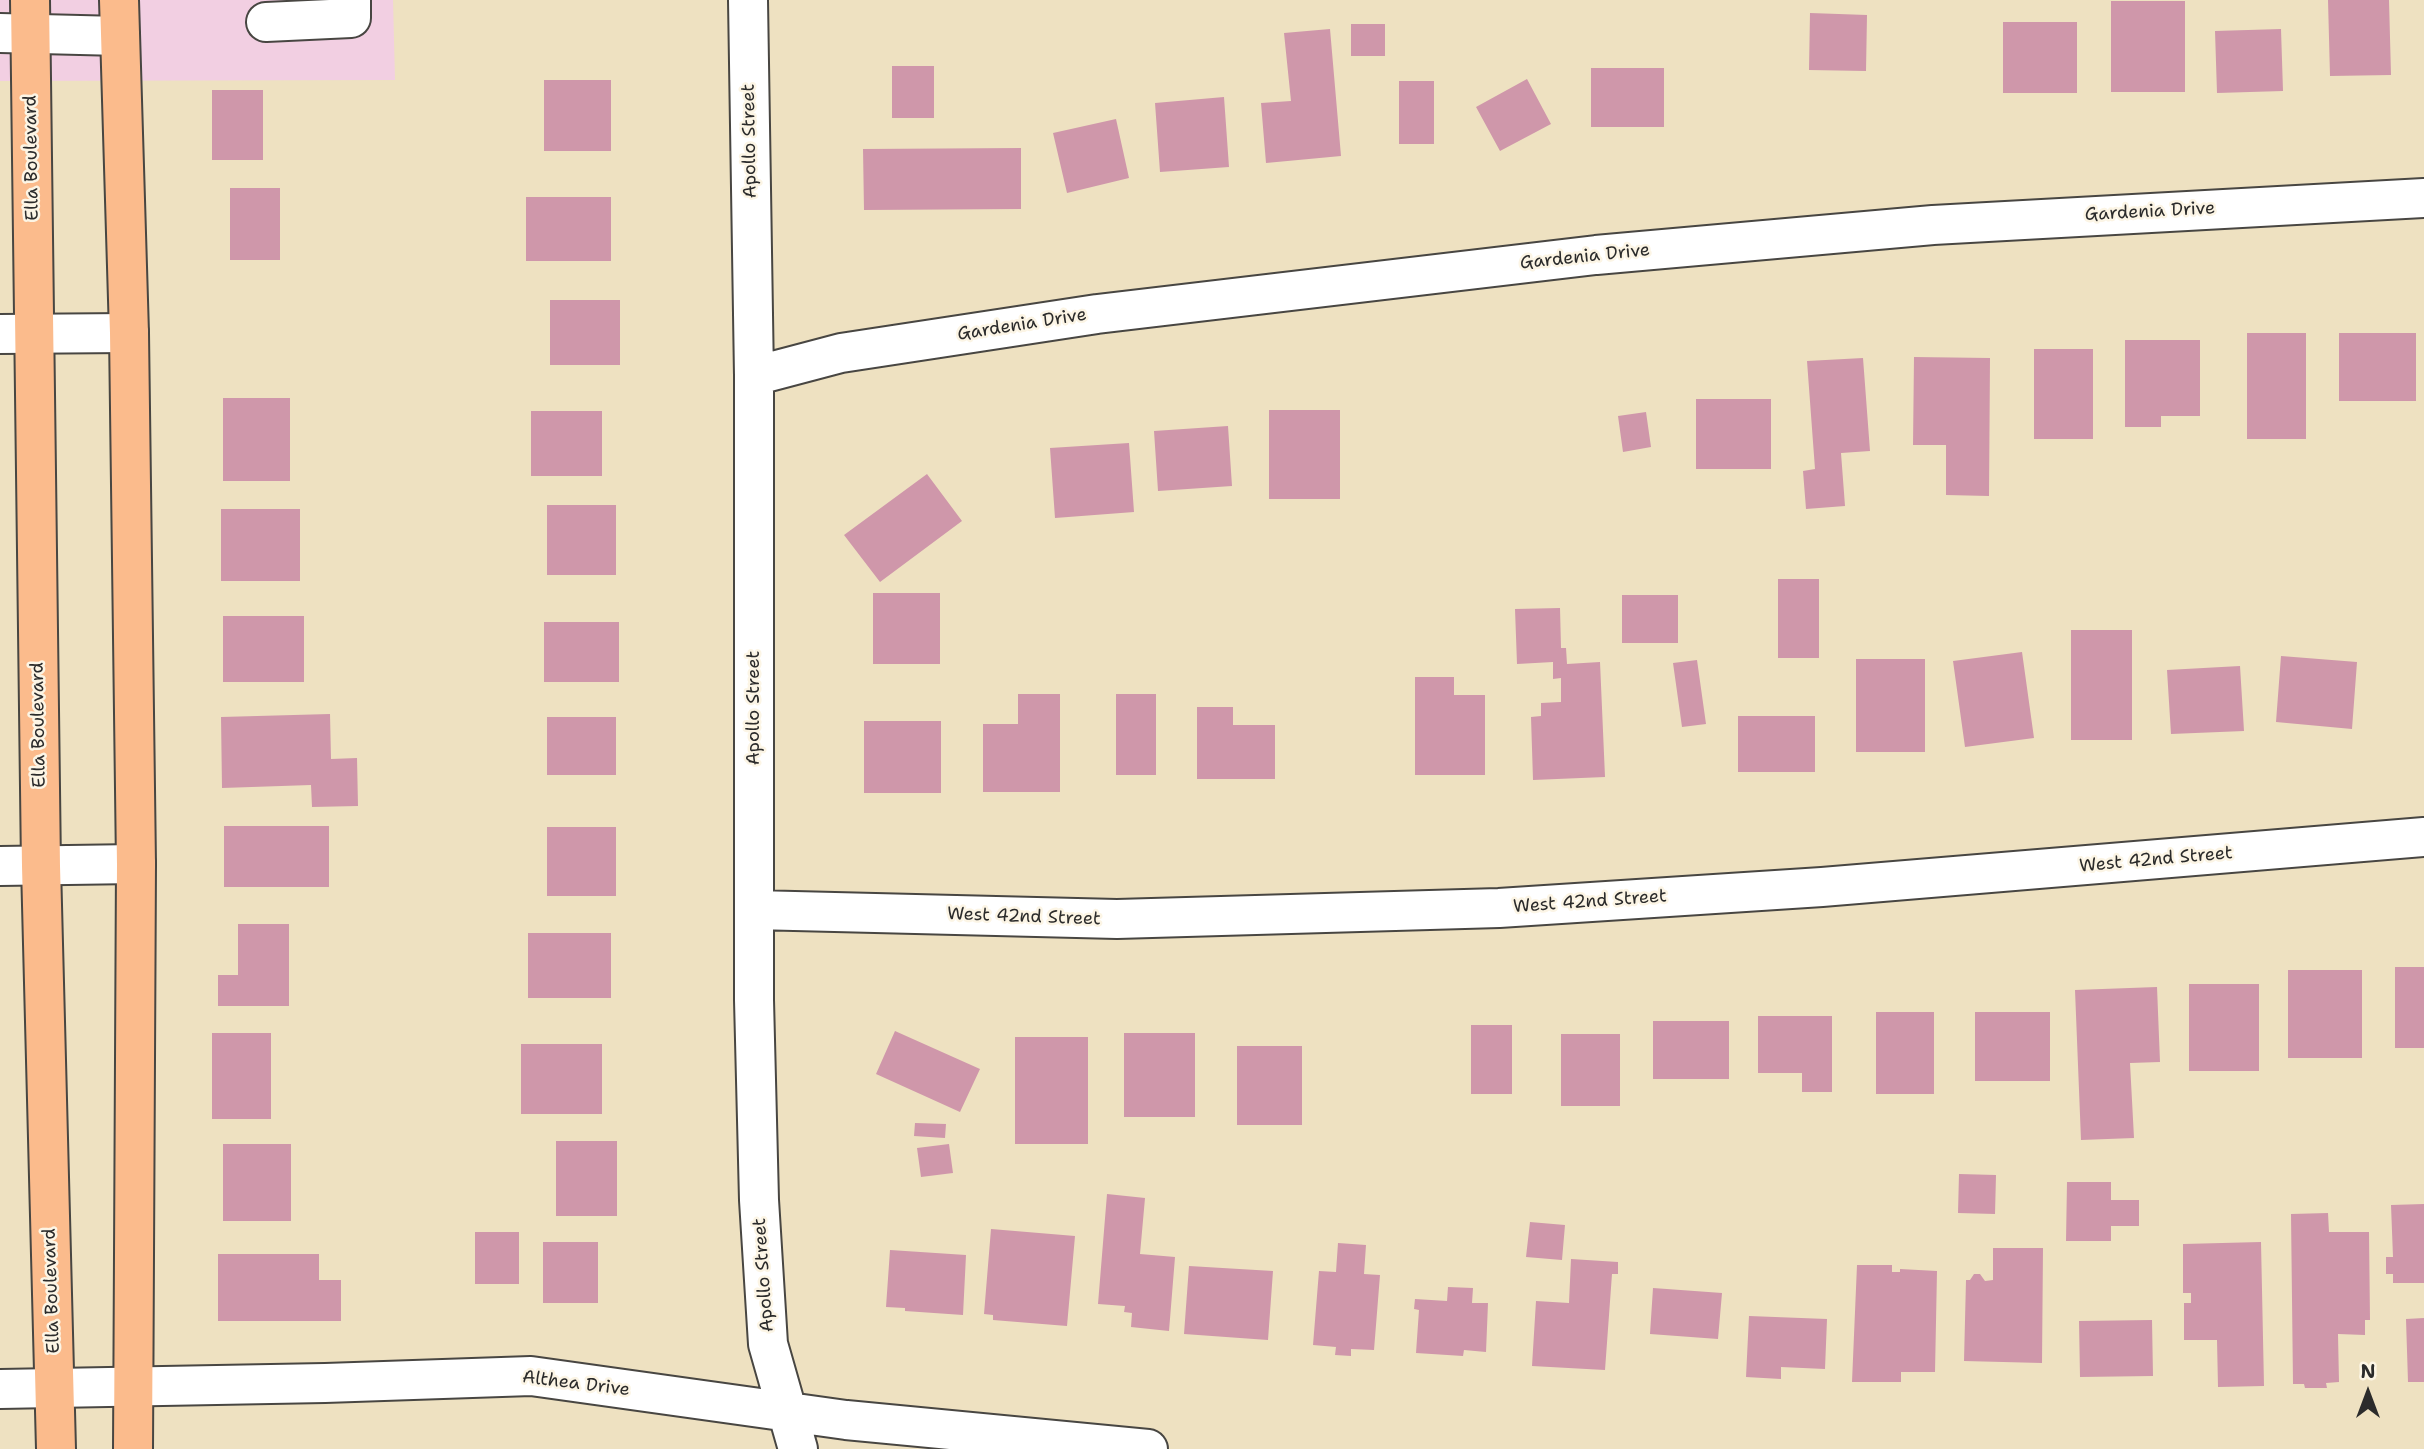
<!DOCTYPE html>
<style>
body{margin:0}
#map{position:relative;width:2424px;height:1449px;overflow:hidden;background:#eee1c1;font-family:"Shantell Sans",sans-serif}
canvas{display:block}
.north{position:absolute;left:2333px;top:1358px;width:70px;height:70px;-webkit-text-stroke:5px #fcf5e5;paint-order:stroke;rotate:0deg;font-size:19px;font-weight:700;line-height:28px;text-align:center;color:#2b2b2b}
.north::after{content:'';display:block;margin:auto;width:24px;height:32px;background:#2b2b2b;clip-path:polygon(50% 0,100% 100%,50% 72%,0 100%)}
</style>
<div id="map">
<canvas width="2424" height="1449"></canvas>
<div class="north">N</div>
</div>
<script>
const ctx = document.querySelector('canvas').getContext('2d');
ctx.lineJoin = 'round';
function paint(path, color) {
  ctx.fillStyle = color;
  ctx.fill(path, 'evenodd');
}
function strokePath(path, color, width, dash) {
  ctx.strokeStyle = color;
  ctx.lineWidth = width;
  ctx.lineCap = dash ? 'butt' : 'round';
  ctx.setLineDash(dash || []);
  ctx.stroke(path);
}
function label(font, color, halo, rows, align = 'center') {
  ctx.font = font + ' "Shantell Sans",sans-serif';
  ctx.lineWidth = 5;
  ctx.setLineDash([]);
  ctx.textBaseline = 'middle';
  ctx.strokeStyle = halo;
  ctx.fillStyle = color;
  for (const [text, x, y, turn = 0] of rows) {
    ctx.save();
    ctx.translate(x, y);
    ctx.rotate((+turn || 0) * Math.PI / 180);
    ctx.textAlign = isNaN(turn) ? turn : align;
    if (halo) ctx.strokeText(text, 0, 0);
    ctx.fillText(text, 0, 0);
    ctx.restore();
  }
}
paint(new Path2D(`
 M0,0H393L395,80L0,81Z`), '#f2cfe2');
paint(new Path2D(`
 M2328,0H2389L2391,75L2330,76Z
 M2111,1H2185V92H2111Z
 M1810,13L1867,15L1866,71L1809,70Z
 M2003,22H2077V93H2003Z
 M1351,24H1385V56H1351Z
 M1330,29L1341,156L1266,163L1261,103L1291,101L1284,33Z
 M2281,29L2283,91L2217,93L2215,31Z
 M892,66H934V118H892Z
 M1591,68H1664V127H1591Z
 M1527,79L1551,124L1500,151L1476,107Z
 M544,80H611V151H544Z
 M1399,81H1434V144H1399Z
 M212,90H263V160H212Z
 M1224,97L1229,167L1160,172L1155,103Z
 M1116,119L1129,178L1067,193L1053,133Z
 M1021,148V209L864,210L863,149Z
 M230,188H280V260H230Z
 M526,197H611V261H526Z
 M550,300H620V365H550Z
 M2247,333H2306V439H2247Z
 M2339,333H2416V401H2339Z
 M2125,340H2200V416H2161V427H2125Z
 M2034,349H2093V439H2034Z
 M1914,357L1990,358L1989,496L1946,495V445H1913Z
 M1863,358L1870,451L1841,453L1845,506L1806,509L1803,471L1815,469L1807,361Z
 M223,398H290V481H223Z
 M1696,399H1771V469H1696Z
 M1269,410H1340V499H1269Z
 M531,411H602V476H531Z
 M1646,412L1651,447L1623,452L1618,416Z
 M1228,426L1232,486L1158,491L1154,431Z
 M1129,443L1134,512L1055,518L1050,448Z
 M927,474L962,521L880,582L844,535Z
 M547,505H616V575H547Z
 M221,509H300V581H221Z
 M1778,579H1819V658H1778Z
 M873,593H940V664H873Z
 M1622,595H1678V643H1622Z
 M1560,608L1561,648H1566L1567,664L1600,662L1605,777L1533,780L1531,717L1541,716V703L1561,702V678L1553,679V662L1517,664L1515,609Z
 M223,616H304V682H223Z
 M544,622H619V682H544Z
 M2071,630H2132V740H2071Z
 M2022,652L2034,738L1965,747L1953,661Z
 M2281,656L2357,662L2352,729L2276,722Z
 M1856,659H1925V752H1856Z
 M1697,660L1706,724L1682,727L1673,663Z
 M2240,666L2244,731L2171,734L2167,670Z
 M1415,677H1454V695H1485V775H1415Z
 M1018,694H1060V792H983V724H1018Z
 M1116,694H1156V775H1116Z
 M1197,707H1233V725H1275V779H1197Z
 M330,714L331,759L357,758L358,806L312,807L311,785L222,788L221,717Z
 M1738,716H1815V772H1738Z
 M547,717H616V775H547Z
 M864,721H941V793H864Z
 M224,826H329V887H224Z
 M547,827H616V896H547Z
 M238,924H289V1006H218V975H238Z
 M528,933H611V998H528Z
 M2395,967H2424V1048H2395Z
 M2288,970H2362V1058H2288Z
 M2189,984H2259V1071H2189Z
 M2157,987L2160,1062L2130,1063L2134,1138L2081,1140L2075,990Z
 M1876,1012H1934V1094H1876Z
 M1975,1012H2050V1081H1975Z
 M1758,1016H1832V1092H1802V1073H1758Z
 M1653,1021H1729V1079H1653Z
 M1471,1025H1512V1094H1471Z
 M895,1031L980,1069L960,1112L876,1074Z
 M212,1033H271V1119H212Z
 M1124,1033H1195V1117H1124Z
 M1561,1034H1620V1106H1561Z
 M1015,1037H1088V1144H1015Z
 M521,1044H602V1114H521Z
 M1237,1046H1302V1125H1237Z
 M915,1123L946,1124L945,1138L914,1136Z
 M556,1141H617V1216H556Z
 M223,1144H291V1221H223Z
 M949,1144L953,1173L921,1177L917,1148Z
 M1959,1174L1996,1175L1995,1214L1958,1213Z
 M2067,1182H2111V1200H2139V1226H2111V1241H2066Z
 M1107,1194L1145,1198L1140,1254L1175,1257L1169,1331L1131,1327L1132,1313L1124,1312L1125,1306L1098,1304Z
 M2424,1204V1283H2393V1274H2386V1257H2393L2391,1205Z
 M2328,1213L2329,1232H2369L2370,1320H2365V1335L2338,1334L2339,1382L2326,1383L2327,1388H2305L2304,1384H2293L2291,1214Z
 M1530,1222L1565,1225L1562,1260L1526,1257Z
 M991,1229L1075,1236L1067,1326L993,1320V1315L984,1314Z
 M475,1232H519V1284H475Z
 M543,1242H598V1303H543Z
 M2261,1242L2264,1386L2218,1387L2217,1340H2184V1303H2191V1293H2183V1244Z
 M1338,1243L1366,1245L1364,1274L1380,1275L1374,1350L1351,1349V1356L1335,1355L1336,1347L1313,1345L1319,1271L1336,1272Z
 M1993,1248H2043L2042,1363L1964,1361L1966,1280H1970L1974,1274H1980L1985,1281L1993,1280Z
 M890,1250L966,1255L963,1315L905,1311V1308L886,1307Z
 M218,1254H319V1280H341V1321H218Z
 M1571,1259L1618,1262V1274H1612L1605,1370L1532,1366L1536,1301L1569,1303Z
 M1857,1265H1892V1272H1900V1269L1937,1271L1935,1372H1901V1382H1852Z
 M1189,1266L1273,1271L1268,1340L1184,1334Z
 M1448,1287L1473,1288L1472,1303H1488L1486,1352L1464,1350L1463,1356L1416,1353L1419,1310L1414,1309L1415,1299L1447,1301Z
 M1653,1288L1722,1293L1718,1339L1650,1334Z
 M1749,1316L1827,1319L1825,1369L1781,1367V1379L1746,1377Z
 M2424,1318V1382H2408L2406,1319Z
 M2152,1320L2153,1376L2080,1377L2079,1321Z`), '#cf97aa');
const minor = new Path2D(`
 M748,0L754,376V1000L759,1200L768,1344L798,1449
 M266,22L351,18V0
 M0,33L120,36
 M0,334L129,333
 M754,376L841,353L1097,314L1596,255L1933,225L2424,198
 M0,866L136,864
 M754,910L1117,919L1499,908L1822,887L2424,837
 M0,1389L325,1383L531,1376L846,1420L1148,1449`);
const major = new Path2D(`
 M30,0L41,866L56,1449
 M119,0L129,333L136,864L133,1449`);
strokePath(minor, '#484642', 42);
strokePath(major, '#484642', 42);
strokePath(minor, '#fff', 38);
strokePath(major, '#fbbb8c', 38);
label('18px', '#2b2b2b', '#fcf5e5', [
 ["Apollo Street",750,141,-91],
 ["Ella Boulevard",32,158,-91],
 ["Gardenia Drive",2150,212,-3],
 ["Gardenia Drive",1585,257,-6],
 ["Gardenia Drive",1022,325,-9],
 ["Apollo Street",754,708,-90],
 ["Ella Boulevard",39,725,-91],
 ["West 42nd Street",2156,860,-5],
 ["West 42nd Street",1590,902,-4],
 ["West 42nd Street",1024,917,2],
 ["Apollo Street",764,1275,-94],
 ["Ella Boulevard",52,1291,-92],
 ["Althea Drive",576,1384,7]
]);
</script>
